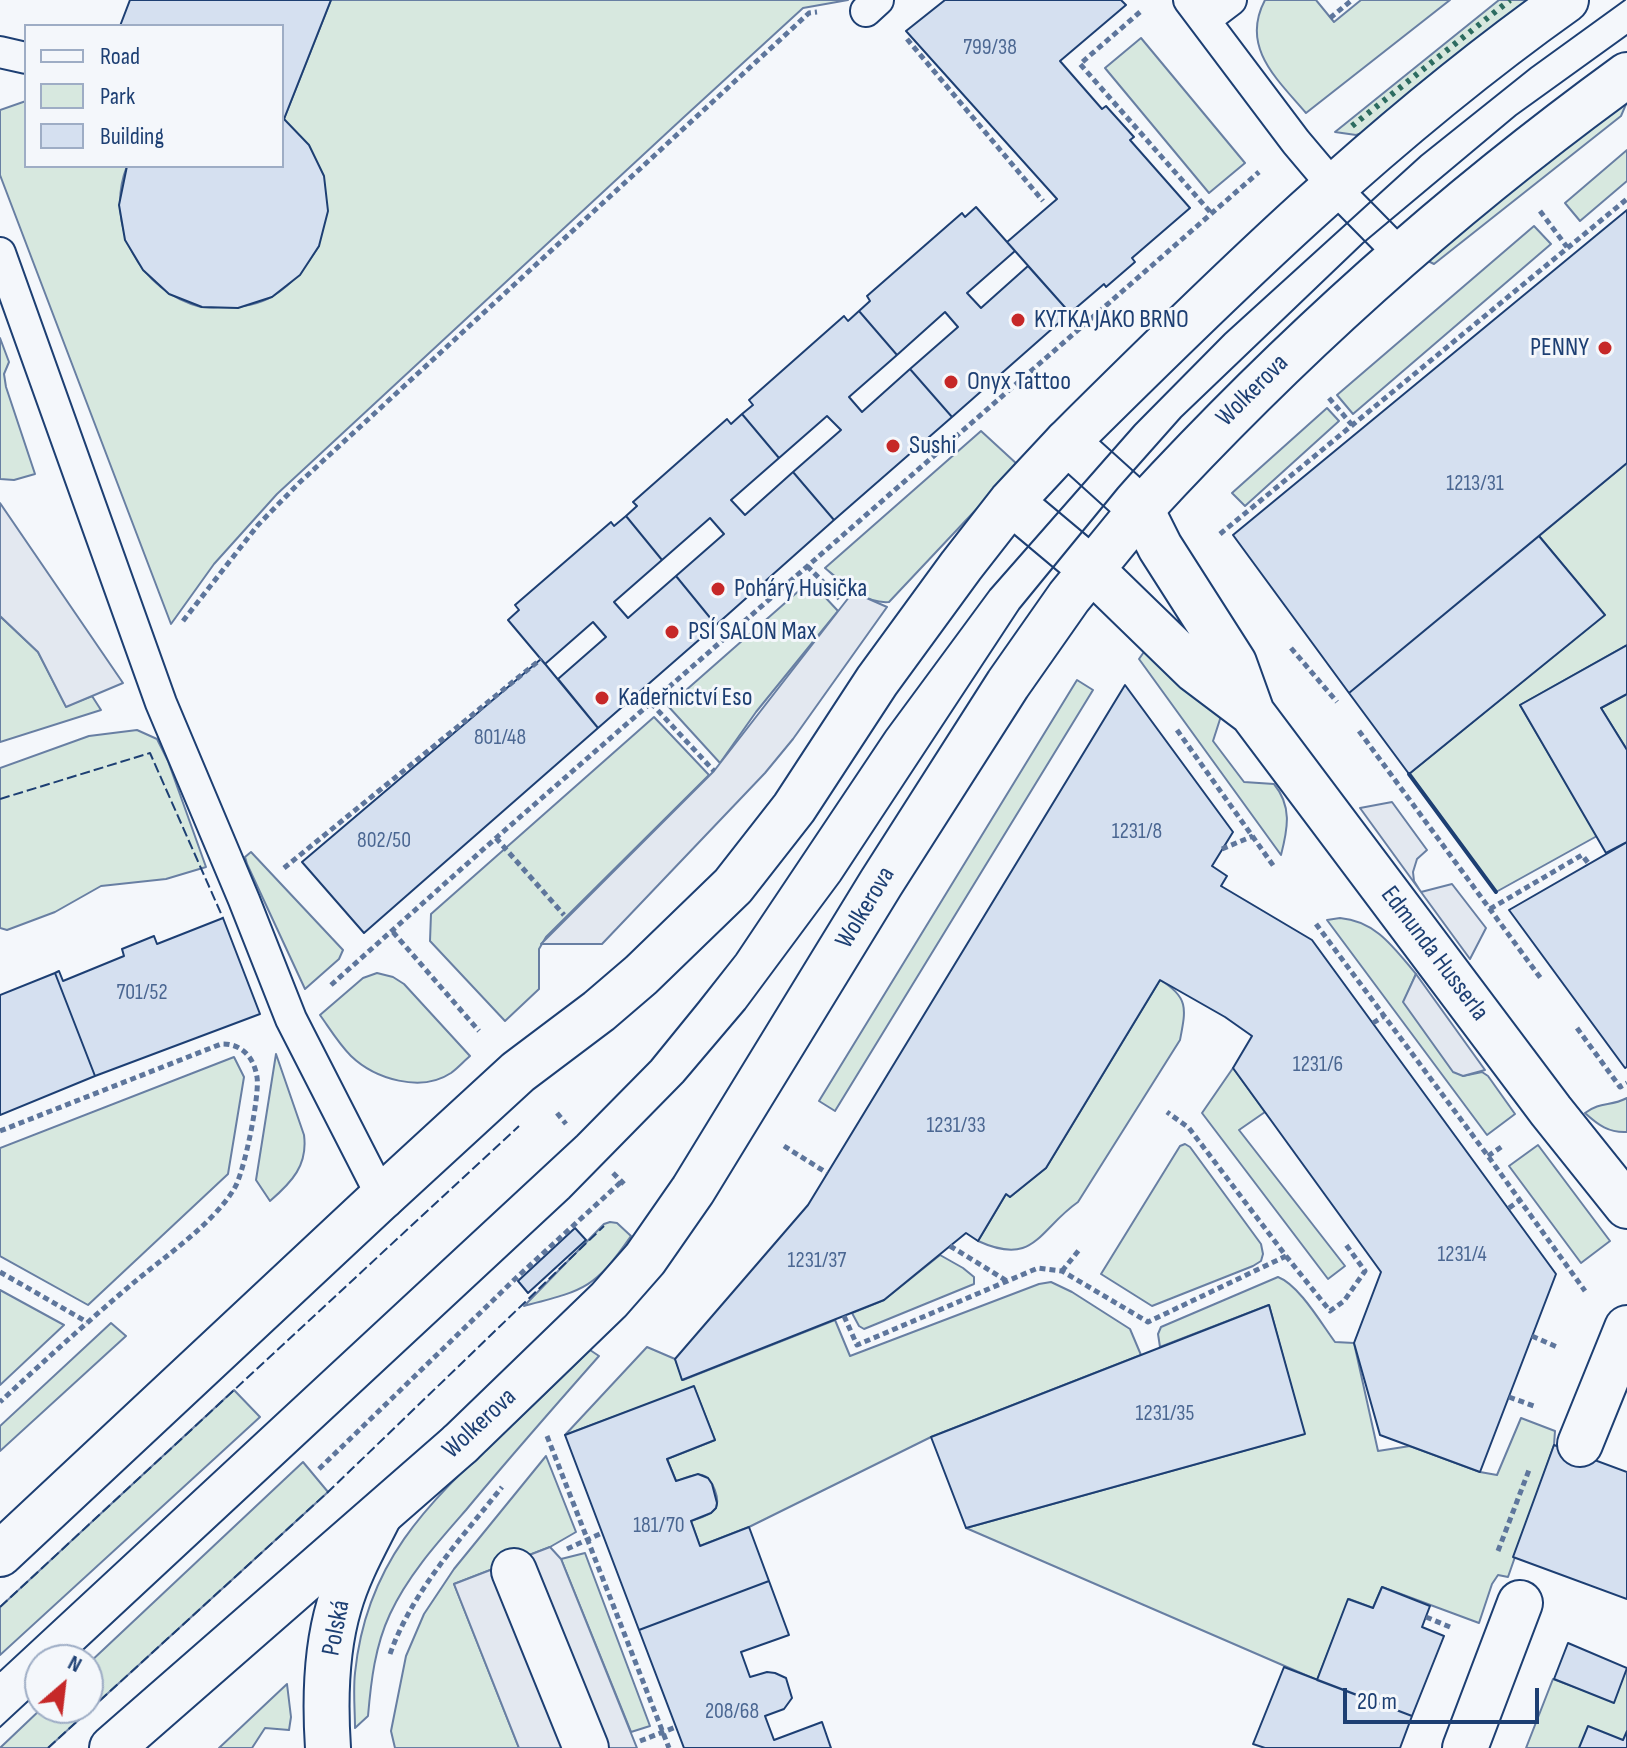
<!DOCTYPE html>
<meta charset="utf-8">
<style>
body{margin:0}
#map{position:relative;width:1627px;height:1748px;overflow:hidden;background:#f4f7fb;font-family:"Sofia Sans Condensed",sans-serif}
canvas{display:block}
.legend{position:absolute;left:24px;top:24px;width:260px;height:144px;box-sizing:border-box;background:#f4f7fb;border:2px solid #9eadc5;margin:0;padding:10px 14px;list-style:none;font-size:24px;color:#1d3f73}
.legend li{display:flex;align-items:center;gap:16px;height:40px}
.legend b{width:40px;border:2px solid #9eadc5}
.north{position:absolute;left:24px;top:1644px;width:80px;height:80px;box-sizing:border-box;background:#f4f7fb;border:2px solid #9eadc5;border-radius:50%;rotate:28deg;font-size:22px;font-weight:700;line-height:32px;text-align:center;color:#1d3f73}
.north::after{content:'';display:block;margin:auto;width:28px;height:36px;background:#c62828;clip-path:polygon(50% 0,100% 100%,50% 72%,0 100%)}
.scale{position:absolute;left:1343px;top:1688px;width:196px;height:36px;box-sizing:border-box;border:4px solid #1d3f73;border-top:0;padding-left:10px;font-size:24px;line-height:28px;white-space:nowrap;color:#1d3f73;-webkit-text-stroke:6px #f4f7fb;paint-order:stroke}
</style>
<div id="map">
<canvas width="1627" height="1748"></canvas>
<ul class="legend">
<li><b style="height:10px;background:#f4f7fb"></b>Road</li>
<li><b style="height:22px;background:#d7e8df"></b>Park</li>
<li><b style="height:22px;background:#d5e0f0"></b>Building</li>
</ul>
<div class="north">N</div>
<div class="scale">20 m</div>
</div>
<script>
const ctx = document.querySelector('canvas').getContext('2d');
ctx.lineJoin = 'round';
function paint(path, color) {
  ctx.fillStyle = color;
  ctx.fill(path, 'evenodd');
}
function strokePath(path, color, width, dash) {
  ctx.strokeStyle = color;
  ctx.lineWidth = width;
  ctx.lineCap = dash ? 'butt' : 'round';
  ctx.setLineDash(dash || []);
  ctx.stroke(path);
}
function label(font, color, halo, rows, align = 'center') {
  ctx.font = font + ' "Sofia Sans Condensed",sans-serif';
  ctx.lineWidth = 6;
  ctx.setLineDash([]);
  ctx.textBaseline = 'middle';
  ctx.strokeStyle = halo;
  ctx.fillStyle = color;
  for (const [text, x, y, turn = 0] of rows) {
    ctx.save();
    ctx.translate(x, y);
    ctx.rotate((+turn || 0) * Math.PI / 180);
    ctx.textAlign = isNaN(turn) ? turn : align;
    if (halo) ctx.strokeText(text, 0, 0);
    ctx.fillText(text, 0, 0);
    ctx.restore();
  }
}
const green = new Path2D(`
 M331,0H848L803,8L684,117L277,494L214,564L171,624L0,175V110L26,101V166H127C104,224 140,292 201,307C209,308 218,307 226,307C241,308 260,304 273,296C294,283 306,266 319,246L284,119Z
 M1265,0H1316L1334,22L1361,0H1450L1306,113C1277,79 1240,47 1265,0Z
 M1499,0H1541L1368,131L1356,135L1335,132Z
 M1141,38L1245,163L1209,193L1105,68Z
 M1627,102L1621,116L1434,264L1422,258L1501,189Z
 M1627,150V181L1580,221L1565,203Z
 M1534,226L1551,244L1353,414L1337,395Z
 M0,338L9,362L4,374L6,387L35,474L14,480L0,479Z
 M1327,408L1339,421L1245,506L1232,493Z
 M981,431L1018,465L889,602C864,604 843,583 825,568Z
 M1627,463V645L1520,705L1597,836L1496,892L1409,774L1604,615L1539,536Z
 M810,581L838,611L756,712L720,763L668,706Z
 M0,616L38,652L66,706L92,696L101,710L0,742Z
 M1146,649L1222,713L1213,741L1244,782L1274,784C1292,806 1288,828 1281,855L1139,659Z
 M1077,680L1093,690L835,1111L819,1101Z
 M1627,694V750L1601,708Z
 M654,717L709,775L546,937L539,949V989L505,1021L430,941L431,914Z
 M137,730L157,739L168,761L206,867L166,879L101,886L55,912L7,930L0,928V768L89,736Z
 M251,852L343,950L339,959L305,989L247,864L245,857Z
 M1340,918C1376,921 1394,948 1416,974L1404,1002L1463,1076L1482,1072L1488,1076L1515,1114L1487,1135L1327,920Z
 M377,973L393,977L404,984L470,1056C464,1061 458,1068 451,1073C421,1093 375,1079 351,1056C339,1044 330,1029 320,1015L363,978Z
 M1160,980C1189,997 1186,1009 1180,1040L1078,1202C1038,1230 1035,1267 978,1241L1006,1194L1010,1197L1046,1168Z
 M276,1054L304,1135C308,1165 292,1182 270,1201L256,1180Z
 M234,1057L244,1077L228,1174L88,1305L0,1256V1148Z
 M1233,1068L1265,1112L1239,1130L1345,1266L1328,1279L1202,1113Z
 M1627,1098V1132C1609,1133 1598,1125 1585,1113C1601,1101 1610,1107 1627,1098Z
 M1185,1144L1190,1147L1261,1244L1263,1254L1261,1261L1253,1266L1152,1306L1101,1274L1180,1146Z
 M1538,1145L1610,1241L1581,1263L1509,1166Z
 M610,1222L617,1223L631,1236C594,1289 585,1290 524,1306L604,1224Z
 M940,1255L963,1268L974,1277V1284L864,1329L859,1326L852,1313L884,1300Z
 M1278,1277C1299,1285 1321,1323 1335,1342L1354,1343L1378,1451L1410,1446L1480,1472L1497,1475L1521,1418L1555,1431L1554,1445L1508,1577L1498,1575L1492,1584L1479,1623L1382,1587L1373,1608L1349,1599L1317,1680L966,1528L1304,1434L1269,1305L1160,1347L1158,1334L1161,1327Z
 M1051,1282L1072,1292L1130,1329L1141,1355L931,1437L749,1527L700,1546L691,1521C699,1518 710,1516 715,1509C721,1501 713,1478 702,1475C695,1473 684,1479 676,1481L667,1459L715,1440L694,1387L565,1435L647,1347L675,1359L683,1380L835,1320L850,1356L1039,1284Z
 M0,1290L64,1325L0,1385Z
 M111,1323L126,1336L0,1451V1426Z
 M590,1350L599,1356C554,1407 509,1458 466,1510C438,1542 408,1575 390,1614C375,1646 371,1681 368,1716L355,1728C355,1710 353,1691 355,1673C366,1563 426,1505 502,1434C532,1407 561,1378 590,1350Z
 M234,1390L260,1417L0,1655V1607Z
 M546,1456L576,1532L550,1547L454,1584L519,1748H395L391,1731L406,1656L424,1614L454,1569Z
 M303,1462L328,1492L48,1748H0L42,1708H88V1664Z
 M585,1553L650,1726L631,1732L561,1559Z
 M1627,1668V1748H1526L1553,1679L1613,1701Z
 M287,1684L291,1717L289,1730L265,1728L252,1748H219Z`);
paint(green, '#d7e8df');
strokePath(green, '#687fa3', 2);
const parking = new Path2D(`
 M0,503L123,683L66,707L38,652L0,616Z
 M853,592L887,607L793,739L765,773L602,944H541L714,771Z
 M1392,802L1427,850L1417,859L1413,872L1414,881L1421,892L1452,884L1486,928L1470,959L1421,892L1360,808Z
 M1416,974L1485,1070L1463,1076L1453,1072L1403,1002Z
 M550,1547L561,1559L637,1748H519L454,1584Z`);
paint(parking, '#e3e8f0');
strokePath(parking, '#687fa3', 2);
const building = new Path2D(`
 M130,0H331L284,119L309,145L324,176L328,211L319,246L300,275L272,297L238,308L202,307L169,294L143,270L125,240L119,205L127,166H282V26H120Z
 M945,0H1121L1126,5L1060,61L1102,109L1106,106L1134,137L1130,140L1190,208L1132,258L1135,262L1106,287L1104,284L1070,313L1007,242L1057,199L906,31Z
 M976,207L1015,251L967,293L981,308L1028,266L1070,313L952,417L910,369L958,327L945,312L897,355L859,311L870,301L867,296L962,213L965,217Z
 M1627,210V463L1349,693L1233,535Z
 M859,311L897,355L849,397L862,412L910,369L952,417L834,520L793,472L841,430L827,416L779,458L742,414L753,405L749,400L844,316L848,321Z
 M742,414L779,458L731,500L745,515L793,472L834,520L716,625L676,576L724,534L710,518L662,560L626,516L637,506L633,502L727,419L731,424Z
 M626,516L662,560L614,602L628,618L676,576L716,625L598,728L558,679L606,637L593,622L545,664L508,620L519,610L515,605L611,522L614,526Z
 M1539,536L1605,615L1409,774L1349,693Z
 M1627,645V694L1601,708L1627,750V842L1606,853L1520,705Z
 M541,659L598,728L364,933L302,862Z
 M1125,685L1233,832L1212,866L1227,876L1221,886L1312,940L1556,1274L1480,1472L1380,1435L1354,1343L1381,1272L1233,1068L1252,1036L1225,1017L1160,980L1046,1168L1010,1197L1006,1194L978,1241L966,1233L884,1300L682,1380L675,1359L808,1205Z
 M1627,842V1067L1625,1068L1509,910Z
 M223,918L260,1014L95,1076L55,973L59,971L63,981L124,956L122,949L154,936L157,944Z
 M55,973L95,1076L0,1115V995Z
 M575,1228L586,1240L528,1293L518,1281Z
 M1269,1305L1305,1434L966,1528L931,1437Z
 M694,1386L715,1440L667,1459L676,1481L698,1474L708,1478L712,1484L717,1503L716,1508L711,1513L691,1521L700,1546L749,1527L769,1581L639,1630L565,1435Z
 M1554,1445L1627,1472V1599L1513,1557Z
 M769,1581L789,1635L741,1652L750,1677L767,1672L775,1673L786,1678L792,1698L784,1709L765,1716L774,1740L822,1722L831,1748H684L639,1630Z
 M1382,1587L1430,1606L1422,1627L1444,1636L1412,1716L1317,1680L1348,1599L1373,1608Z
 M1568,1643L1627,1668L1614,1703L1554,1679Z
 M1284,1667L1412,1716L1400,1748H1265L1253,1744Z
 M1588,1726L1623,1740L1627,1731V1748H1579Z`);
paint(building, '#d5e0f0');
strokePath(building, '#1d3f73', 2);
const lane = new Path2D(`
 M1189,0L1296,142L1334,187L1400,254
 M866,11L878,0
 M1206,19L1231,0
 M0,52L26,58
 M0,253L161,703L244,900L291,1019L382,1197`);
const street = new Path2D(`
 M1011,502L1091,569L1195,670L1252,713
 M382,1197L518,1072L599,1011L641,975L733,886L794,808L877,681L961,566L1011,502L1067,442L1141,509L1160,547L1234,663L1252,713L1551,1111L1627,1206
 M460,1444L609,1300L645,1259L693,1190L881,883L1008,684L1069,597L1141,509
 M1580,1444L1627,1328
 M514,1571L586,1748
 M1465,1748L1520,1603`);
const secondary = new Path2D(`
 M1067,442C1224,286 1384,129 1566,0
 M1141,509C1291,346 1448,205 1627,75
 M328,1748C325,1703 326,1650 339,1606C348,1574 364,1546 379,1516`);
const primary = new Path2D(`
 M0,1554L382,1197
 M112,1748L460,1444`);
strokePath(lane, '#1d3f73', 34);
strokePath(street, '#1d3f73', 48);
strokePath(secondary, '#1d3f73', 48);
strokePath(primary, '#1d3f73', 48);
strokePath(new Path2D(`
 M1140,12L1080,64L1212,214
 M1330,18L1352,0
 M907,39L1043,201
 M1540,211L1567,247
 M1329,398L1352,425
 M1220,534L1627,199
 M807,566L840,599
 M183,621L258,525L299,483L809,13L817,12
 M1291,648L1337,702
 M651,703L714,771
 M1177,730L1275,868
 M1359,731L1542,980
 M496,838L564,915
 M1222,849L1253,836
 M284,868L541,659
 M1490,909L1582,855L1589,864
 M1316,924L1488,1156L1585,1291
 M393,932L479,1031
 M331,985L496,838L1259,172
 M1373,1023L1384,1016
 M1577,1028L1620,1087L1627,1083
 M557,1113L566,1124
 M0,1131L221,1044C241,1043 254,1057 257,1077C260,1095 244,1174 234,1189C212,1225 164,1257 132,1284C87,1322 43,1362 0,1402
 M784,1146L827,1173
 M1488,1156L1504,1145
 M613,1173L624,1184
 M1509,1208L1520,1200
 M950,1246L1007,1281
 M1286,1256L1330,1311L1344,1301L1365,1271L1344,1242
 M1062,1271L1079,1250
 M0,1272L87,1322
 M844,1316L857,1345L1038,1268L1062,1271L1148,1322L1286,1256L1189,1128L1167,1112
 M1532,1336L1557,1347
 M1509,1397L1534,1406
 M547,1436L669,1748
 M319,1469L515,1279L621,1182
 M567,1549L602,1533
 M1498,1551L1529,1470
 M1426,1617L1450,1627
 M390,1654C413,1590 460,1540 502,1487
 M640,1741L676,1727`), '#5e769c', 5, [6, 4]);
strokePath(lane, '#f4f7fb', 30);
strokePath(street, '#f4f7fb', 44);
strokePath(secondary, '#f4f7fb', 44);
strokePath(primary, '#f4f7fb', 44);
strokePath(new Path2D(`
 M72,1660L569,1198L683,1082L745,1009L840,881L1019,609L1118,488L1181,417L1363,243L1516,115L1627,35
 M0,1671L577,1136L651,1061L699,1002L736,955L886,731L990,590L1135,425L1225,334L1421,156L1531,68L1625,0
 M0,1727L40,1690`), '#1d3f73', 2);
strokePath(new Path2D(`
 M1352,126L1510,0`), '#2c6c60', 6, [4, 6]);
strokePath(new Path2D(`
 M0,799L150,753L223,918
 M0,1607L519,1126
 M48,1748L328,1492L604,1226`), '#1d3f73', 2, [10, 4]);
strokePath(new Path2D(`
 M1409,774L1496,892`), '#1d3f73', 4);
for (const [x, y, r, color] of [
 [1018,320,8,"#c62828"],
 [1605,348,8,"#c62828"],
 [951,382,8,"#c62828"],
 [893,446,8,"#c62828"],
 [718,589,8,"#c62828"],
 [672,632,8,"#c62828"],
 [602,698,8,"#c62828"]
]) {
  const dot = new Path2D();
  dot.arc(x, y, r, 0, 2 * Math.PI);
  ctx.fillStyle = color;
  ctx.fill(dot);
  strokePath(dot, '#f4f7fb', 3);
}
label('22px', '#4b6792', null, [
 ["799/38",990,48],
 ["1213/31",1475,484],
 ["801/48",500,738],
 ["1231/8",1137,832],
 ["802/50",384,841],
 ["701/52",142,993],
 ["1231/6",1318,1065],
 ["1231/33",956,1126],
 ["1231/4",1462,1255],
 ["1231/37",817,1261],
 ["1231/35",1165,1414],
 ["181/70",659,1526],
 ["208/68",732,1712]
]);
label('26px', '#1d3f73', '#f4f7fb', [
 ["KYTKA JAKO BRNO",1034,320],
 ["PENNY",1589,348,"right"],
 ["Onyx Tattoo",967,382],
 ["Sushi",909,446],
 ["Poháry Husička",734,589],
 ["PSÍ SALON Max",688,632],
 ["Kadeřnictví Eso",618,698]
], 'left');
label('26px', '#1d3f73', '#f4f7fb', [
 ["Wolkerova",1253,391,-45],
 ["Wolkerova",866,908,-59],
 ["Edmunda Husserla",1434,954,53],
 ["Wolkerova",480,1424,-43],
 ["Polská",337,1628,-79]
]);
</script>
